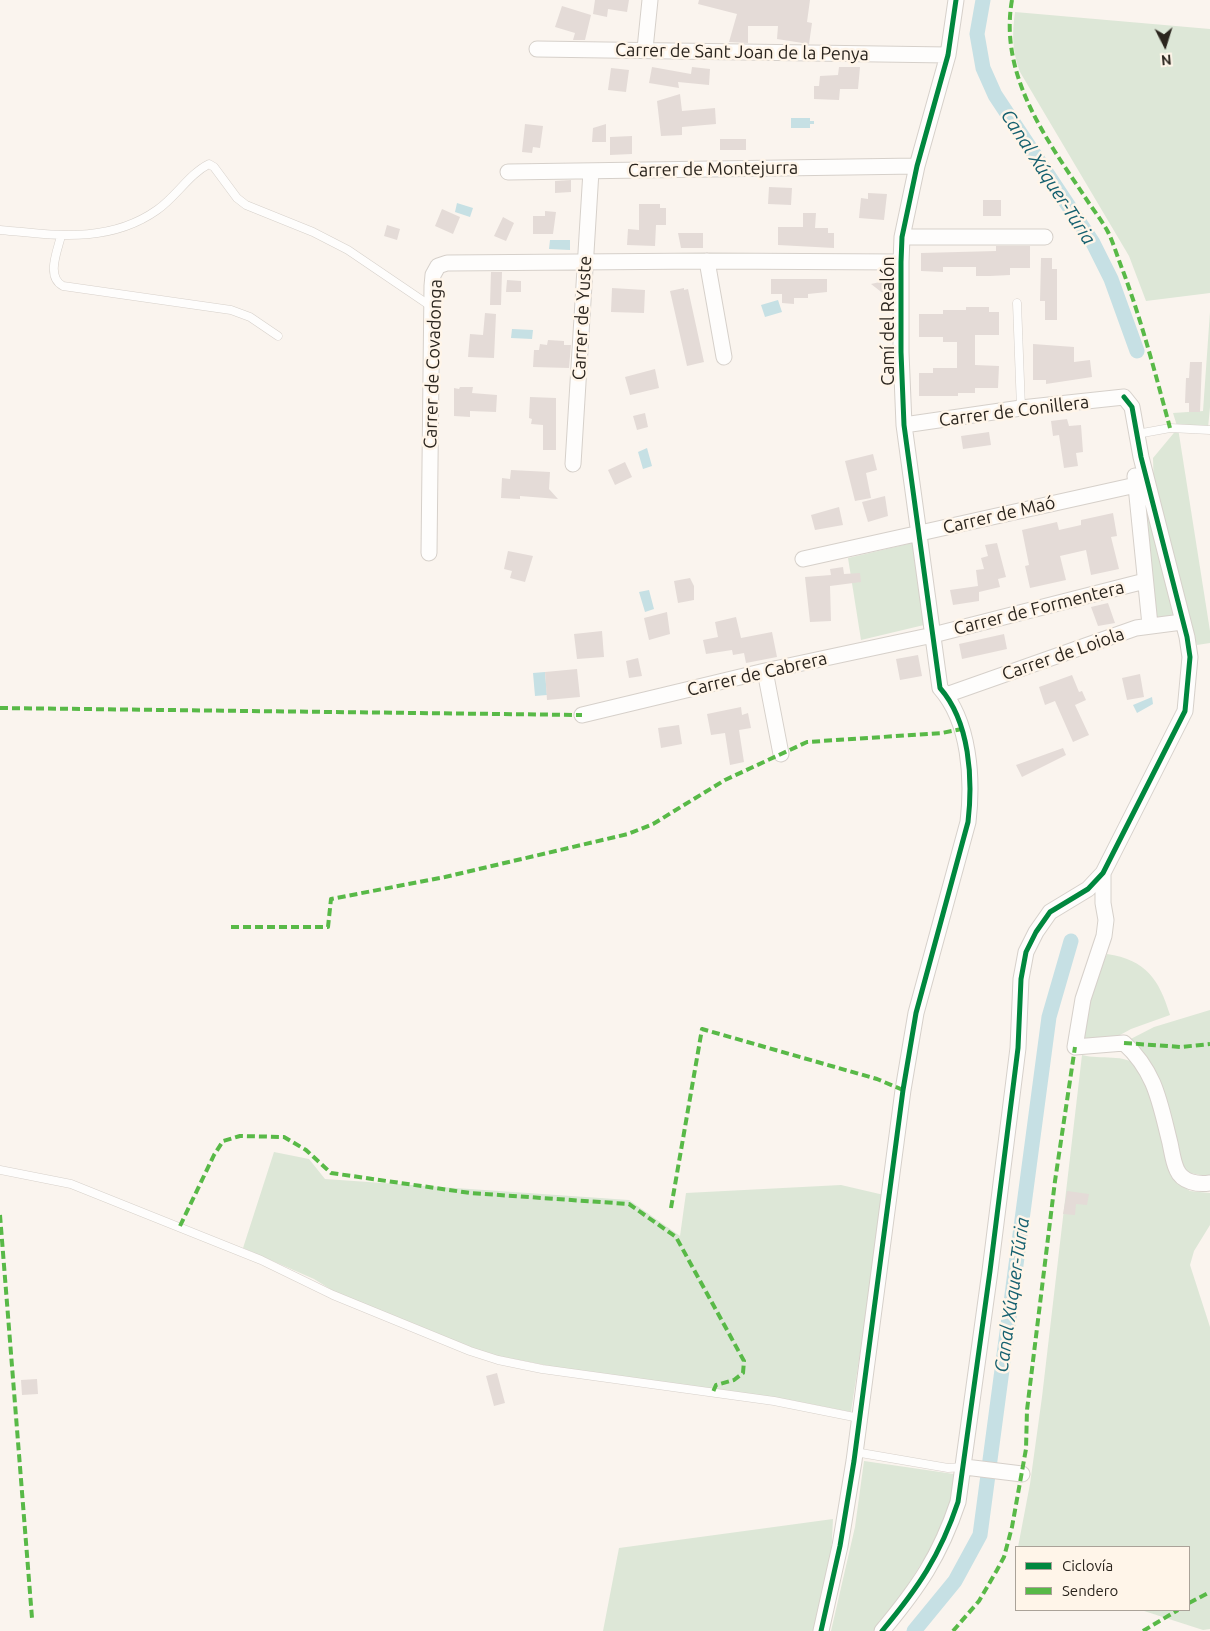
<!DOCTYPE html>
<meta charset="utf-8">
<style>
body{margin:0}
#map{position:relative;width:1210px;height:1631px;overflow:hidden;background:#faf4ee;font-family:Ubuntu,sans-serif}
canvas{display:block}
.legend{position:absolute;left:1015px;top:1546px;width:175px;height:65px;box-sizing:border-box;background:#fff5e9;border:1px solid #aaa298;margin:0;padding:6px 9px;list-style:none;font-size:15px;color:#2b251e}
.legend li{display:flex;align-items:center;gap:10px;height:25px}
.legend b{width:25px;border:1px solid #aaa298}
.north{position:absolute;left:1140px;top:20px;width:50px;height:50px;-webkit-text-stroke:4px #fff5e9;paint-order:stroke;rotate:175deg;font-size:14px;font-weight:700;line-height:20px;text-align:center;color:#2b251e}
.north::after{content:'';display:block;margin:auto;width:18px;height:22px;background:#2b251e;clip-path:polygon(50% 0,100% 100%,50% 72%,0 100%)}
</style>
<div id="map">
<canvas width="1210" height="1631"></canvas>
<ul class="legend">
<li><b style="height:6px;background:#00873e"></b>Ciclovía</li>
<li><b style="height:6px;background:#58b947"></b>Sendero</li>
</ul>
<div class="north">N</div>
</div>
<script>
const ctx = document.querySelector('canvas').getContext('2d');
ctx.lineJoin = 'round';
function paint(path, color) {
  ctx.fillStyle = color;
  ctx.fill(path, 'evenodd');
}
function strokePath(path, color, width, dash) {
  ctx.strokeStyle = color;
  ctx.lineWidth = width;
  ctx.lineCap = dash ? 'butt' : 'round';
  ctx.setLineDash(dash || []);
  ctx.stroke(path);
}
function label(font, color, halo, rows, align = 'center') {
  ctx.font = font + ' Ubuntu,sans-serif';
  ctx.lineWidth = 5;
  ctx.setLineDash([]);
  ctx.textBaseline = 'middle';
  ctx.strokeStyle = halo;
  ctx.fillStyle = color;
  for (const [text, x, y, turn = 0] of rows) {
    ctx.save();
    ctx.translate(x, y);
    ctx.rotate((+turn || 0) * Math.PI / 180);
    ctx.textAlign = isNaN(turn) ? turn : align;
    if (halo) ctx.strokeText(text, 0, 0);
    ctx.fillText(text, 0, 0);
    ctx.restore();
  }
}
paint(new Path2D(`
 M1015,12L1210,29V293L1146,301L1129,256L1020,72C1012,51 1012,34 1015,12Z
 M1210,312V407L1208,428L1177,426L1173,413L1203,411Z
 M1178,428L1210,631V643L1197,645L1154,494L1153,458Z
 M1141,457L1175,617L1149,619Z
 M912,543L924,625L861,640L848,558Z
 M1107,954C1146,960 1159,979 1170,1015L1131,1029L1111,1040L1088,1042L1084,1038L1093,986Z
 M1210,1010V1177L1190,1173L1183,1168L1150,1062L1138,1047L1121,1044L1154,1027Z
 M1082,1055C1101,1060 1124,1053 1140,1067L1182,1186L1190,1191L1210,1193V1225L1194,1251L1190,1265L1210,1327V1629L1203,1630L1141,1610H1189V1547H1018L1030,1484L1042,1397Z
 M274,1152L309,1159L325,1179L629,1200L680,1236L686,1193L841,1185L884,1195L851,1412L785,1399L555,1367L488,1354L343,1297L314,1279L243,1248Z
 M864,1461L954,1474L949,1509L934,1543L906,1588L874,1631H831L855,1527Z
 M833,1519L831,1559L815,1631H603L619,1548Z`), '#dde7d7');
paint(new Path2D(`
 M791,118H810V121H814V124H810V128H791Z
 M457,203L473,208L470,217L455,212Z
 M550,240H570V250L549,249Z
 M778,300L782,312L765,317L761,305Z
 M512,329L533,330L532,339L511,338Z
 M647,448L652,466L643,469L638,452Z
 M649,590L654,609L645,612L639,592Z
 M545,672L547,695L535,696L533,673Z
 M1152,697L1153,704L1137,713L1133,705Z`), '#c6e0e4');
strokePath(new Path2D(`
 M983,0L977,34L983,68L995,95L1093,243L1111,279L1137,351
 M914,1631L955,1581L980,1535L1049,1017L1071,941`), '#c6e0e4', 15);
paint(new Path2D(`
 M595,0H629L627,12L608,9L607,17L593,14Z
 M699,0H810L807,22L812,23L809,44L777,39L778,26H748V43L729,42L737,14L698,4Z
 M562,6L591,15L585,40H573L575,33L555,27Z
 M652,67L691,74L692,67L710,69L709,85L678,82L679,88L649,83Z
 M839,67H860L858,89H840L839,100L814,99V86H819L820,76L838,75Z
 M611,68L629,70L626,92L608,90Z
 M680,94L682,111L715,108L716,124L682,127V135L661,136L657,101Z
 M525,124L543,126L540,148L533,147L532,153L522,152Z
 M606,124V142H592L593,128Z
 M632,136V154L610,155V137Z
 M720,139H746V150H720Z
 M571,180V192L555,193V181Z
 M769,187L792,188L791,205L768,204Z
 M868,193L887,194L884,220L859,218L861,198L868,199Z
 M983,200H1001V216H983Z
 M639,204H660V208H666V225H656L655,246L627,245L628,229L639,230Z
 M442,209L460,217L453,234L435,226Z
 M545,211L556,212L553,234H533V216H545Z
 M803,213H816L815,228H828V233H834V248L778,245V227H803Z
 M503,217L514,223L506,241L494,236Z
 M387,225L400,229L397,240L384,236Z
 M678,233H703V248H681Z
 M996,246H1030V268H1010V275L990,276H976V267H943V272L921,271V253L996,251Z
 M1041,258H1052V269H1057V320H1045V301H1040Z
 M491,272H502L501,305H490Z
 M771,279H827V292L808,294V298H794V304L782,303V294H771Z
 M507,280L521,281V292H506Z
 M889,280V298L871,284Z
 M612,288L645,290L644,313L611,312Z
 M684,288V290L688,289L704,362L687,366L670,291Z
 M966,307H989V312H999V335H975V365L999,366L998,388H975V393H958V396H919V373H933V368H957V342H943V337H919V314H943V310H966Z
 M485,313L496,314L494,358L468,357L470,334L483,335Z
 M548,340L564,341V345H571L569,368L533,367L534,350H539L540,344L547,345Z
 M1033,344L1074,347V362L1090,360L1092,377L1046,384V380H1033Z
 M1190,362H1202L1200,412H1189V403H1185L1186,378H1189Z
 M655,369L659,388L630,395L625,377Z
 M460,387H473L472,393L497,395L496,412L470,411V417L454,416V388L459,389Z
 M530,397L556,398V450H543V425L531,424L532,419L529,418Z
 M645,413L648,427L637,430L633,416Z
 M1067,419L1069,426L1081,425L1083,452L1076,453L1078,466L1064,468L1059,435L1053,436L1051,421Z
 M989,432L991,445L963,449L961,436Z
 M873,454L877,470L866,473L871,498L855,501L845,461Z
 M625,462L632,477L615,485L608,470Z
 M511,470L550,472L549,489L558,499L520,496V499L501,498L502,478L510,479Z
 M885,496L888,516L868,522L862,502Z
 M839,507L843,525L815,530L811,515Z
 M1113,513L1117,536L1111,537L1119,569L1091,575L1086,550L1060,556L1066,580L1030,588L1025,566L1029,565L1022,530L1057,522L1059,530L1081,525V520Z
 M997,543L1006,577L998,579L1000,587L979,592V601L953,605L950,590L978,586L976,570L984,569L981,558L988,556L985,545Z
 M508,551L533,556L525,582L510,578L512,571L504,569Z
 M843,567L844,574L860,573L861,582L830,586L831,621L810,622L805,577L831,575L830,569Z
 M690,578L694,586V600L678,603L674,581Z
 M1108,603L1115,623L1098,626L1091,607Z
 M667,612L670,634L649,640L644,618Z
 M736,617L741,638L772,632L777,657L746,663L744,653L733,655L732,650L706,654L703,640L718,637L715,622Z
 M602,631L604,657L577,659L574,634Z
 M1004,634L1007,649L962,659L959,644Z
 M918,655L922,676L900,680L896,659Z
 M638,658L642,676L629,678L626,661Z
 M577,669L580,697L547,700L545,672Z
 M1140,674L1144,697L1127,700L1122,678Z
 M1072,675L1079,692L1082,691L1086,700L1075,705L1089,735L1073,742L1055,701L1045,705L1039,687Z
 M741,707L742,715L748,713L751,728L739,730L744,762L730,765L725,733L711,735L707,714Z
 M679,725L682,744L661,748L658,728Z
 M1063,748L1066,755L1022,777L1016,765Z
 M1067,1191L1089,1194L1087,1205L1076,1204L1075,1215L1063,1214Z
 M497,1373L505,1403L494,1406L486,1376Z
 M37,1379L38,1394L22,1395L21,1380Z`), '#e4dbd7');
const lane = new Path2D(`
 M0,230C54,235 109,244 157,210C176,197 189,174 209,164L214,167L237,198L246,205L313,232L348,250L432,307
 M61,236C57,252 46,277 63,286L231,310L250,317L278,336
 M1017,303L1021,408
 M1137,434L1170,428L1210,430
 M0,1170L71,1184L261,1260L333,1295L470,1351L498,1360L542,1369L774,1401L859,1418
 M855,1452L948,1468L965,1467`);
const street = new Path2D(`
 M537,49L948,55
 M645,49L650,0
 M508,172L917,166
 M902,237H1045
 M707,261L724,357
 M904,425L1021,408L1124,397
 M573,464L591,171
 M1135,476L1150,625
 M429,553L432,286L433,275L438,266L447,263L707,261L901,262
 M803,559L1136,485
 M765,671L781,754
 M946,695L1136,628L1182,622
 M582,715L765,671L933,635L1145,581
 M1103,873V903L1106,920L1104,936L1083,999L1075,1047L1124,1043C1156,1072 1160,1104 1170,1143C1172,1152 1173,1162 1177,1170C1182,1182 1198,1185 1210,1183
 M965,1467L1022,1474
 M821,1631L840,1546L854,1461L903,1090L916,1013L968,822C973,779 970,722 940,688L904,425L901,352V262L902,237L917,166L948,55L956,0
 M882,1631C918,1588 940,1556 958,1502L990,1271L1018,1048L1021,979L1026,952L1036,932L1050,912L1088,889L1103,873L1185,711L1190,657L1187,637L1141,457L1132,407L1124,397`);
strokePath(lane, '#d6d0ca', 9);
strokePath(street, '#d6d0ca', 17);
strokePath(lane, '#fefdfc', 8);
strokePath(street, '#fefdfc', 15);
strokePath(new Path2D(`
 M1012,0C999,73 1044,136 1083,194C1091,207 1101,219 1108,232C1114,244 1118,259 1123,271C1142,322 1156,376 1170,428
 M0,708L582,715
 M231,927H328L331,899L445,877L628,834L653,824L725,780L807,742L942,733L962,729
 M1124,1043L1181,1047L1210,1044
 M671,1208L702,1029L877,1079L903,1090
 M0,1215L32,1618
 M180,1226L214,1155L223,1141L240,1136L284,1137L306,1150L331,1173L470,1193L629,1204L676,1237L744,1361L743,1373L734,1380L716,1385L713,1392
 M1189,1603L1210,1592
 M953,1631L979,1601L997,1570L1004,1557L1012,1527L1026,1449L1027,1410L1055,1181L1075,1047
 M1143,1631L1178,1610`), '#58b947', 4, [8, 4]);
strokePath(new Path2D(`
 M821,1631L840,1546L854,1461L903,1090L916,1013L968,822C973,779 970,722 940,688L904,425L901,352V262L902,237L917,166L948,55L956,0
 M882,1631C918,1588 940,1556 958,1502L990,1271L1018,1048L1021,979L1026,952L1036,932L1050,912L1088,889L1103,873L1185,711L1190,657L1187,637L1141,457L1132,407L1124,397`), '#00873e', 5);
label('18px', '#2b251e', '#fff5e9', [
 ["Carrer de Sant Joan de la Penya",742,52,1],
 ["Carrer de Montejurra",713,169,-1],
 ["Carrer de Yuste",582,318,-87],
 ["Camí del Realón",888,321,-90],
 ["Carrer de Covadonga",433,364,-88],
 ["Carrer de Conillera",1014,411,-7],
 ["Carrer de Maó",999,515,-13],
 ["Carrer de Formentera",1039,608,-14],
 ["Carrer de Loiola",1063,654,-19],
 ["Carrer de Cabrera",757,674,-13]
]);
label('italic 19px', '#15606f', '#fff5e9', [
 ["Canal Xúquer-Túria",1048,177,57],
 ["Canal Xúquer-Túria",1012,1295,-82]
]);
</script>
